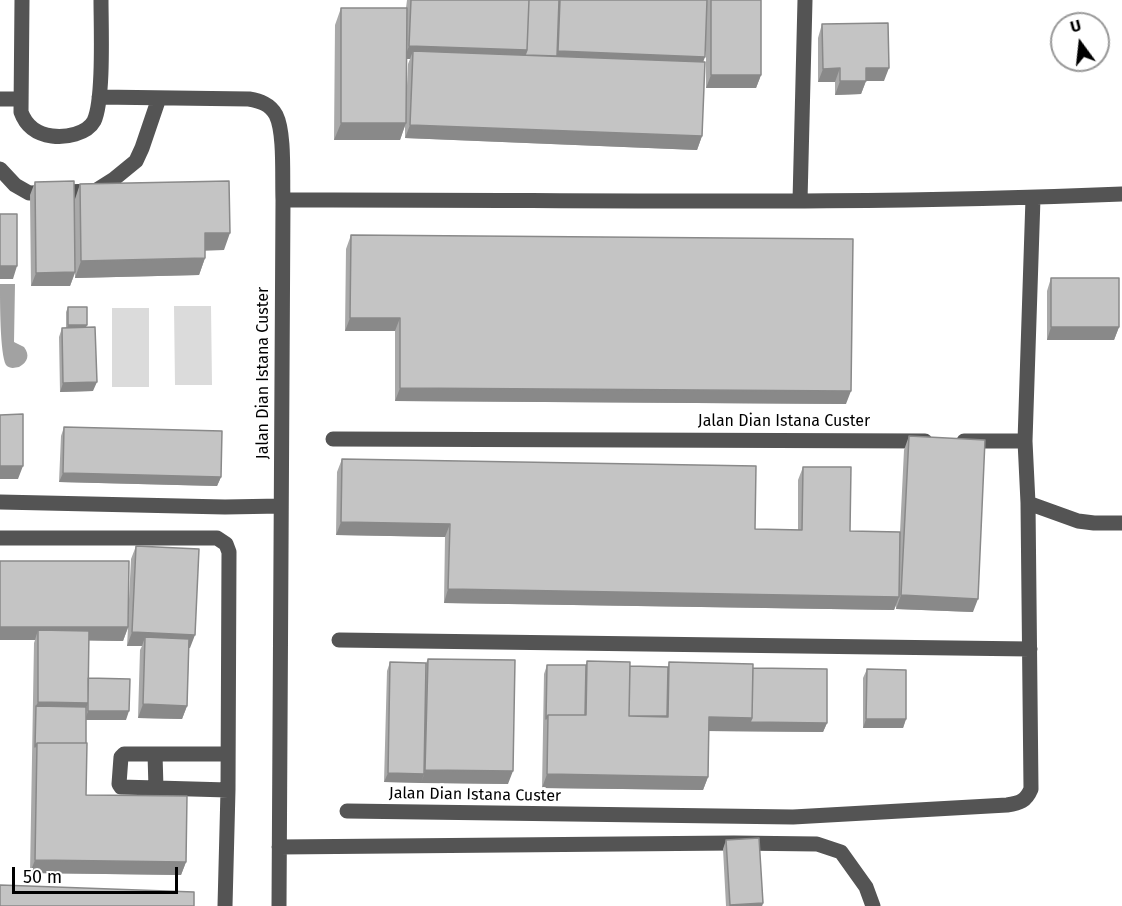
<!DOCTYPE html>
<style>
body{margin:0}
#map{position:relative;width:1122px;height:906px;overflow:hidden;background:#fff;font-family:"Fira Sans",sans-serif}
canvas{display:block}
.north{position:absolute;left:1050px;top:12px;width:60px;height:60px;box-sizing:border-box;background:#fff;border:2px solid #999;border-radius:50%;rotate:345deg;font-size:16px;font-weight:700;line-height:24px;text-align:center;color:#000}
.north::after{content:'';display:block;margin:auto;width:21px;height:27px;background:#000;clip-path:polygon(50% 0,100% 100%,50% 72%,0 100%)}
.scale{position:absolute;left:12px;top:867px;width:166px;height:27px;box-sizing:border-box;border:3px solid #000;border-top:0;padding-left:8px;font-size:18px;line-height:21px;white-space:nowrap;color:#000;-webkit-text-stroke:4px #fff;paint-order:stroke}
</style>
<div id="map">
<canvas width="1122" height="906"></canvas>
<div class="north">U</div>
<div class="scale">50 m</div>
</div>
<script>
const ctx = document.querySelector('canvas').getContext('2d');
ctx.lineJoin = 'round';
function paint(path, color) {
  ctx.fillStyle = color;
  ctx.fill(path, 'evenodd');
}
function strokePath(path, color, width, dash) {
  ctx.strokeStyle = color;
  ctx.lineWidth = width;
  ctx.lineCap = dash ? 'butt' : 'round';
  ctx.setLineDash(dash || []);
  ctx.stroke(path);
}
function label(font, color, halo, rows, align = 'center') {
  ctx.font = font + ' "Fira Sans",sans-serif';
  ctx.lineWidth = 6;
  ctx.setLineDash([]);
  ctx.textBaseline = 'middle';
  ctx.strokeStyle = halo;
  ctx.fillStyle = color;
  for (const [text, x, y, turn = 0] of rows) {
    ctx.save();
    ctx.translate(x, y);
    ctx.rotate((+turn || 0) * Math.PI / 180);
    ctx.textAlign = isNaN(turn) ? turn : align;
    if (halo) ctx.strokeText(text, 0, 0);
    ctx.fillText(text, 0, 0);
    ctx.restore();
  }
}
paint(new Path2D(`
 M174,306H211L212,385H175Z
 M112,308H149V387H112Z`), '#dbdbdb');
paint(new Path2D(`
 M0,284H15L14,342L24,347C30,355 28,362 19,367C14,368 10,369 6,365C0,354 0,302 0,284Z`), '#a2a2a2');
strokePath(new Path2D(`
 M22,0L21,112C26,126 37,134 52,136C65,138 87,134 94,121C104,100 101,26 101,0
 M99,97L249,99C260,101 270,104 276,115C285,133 282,178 283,200L279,906
 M0,99H20
 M0,169L15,185L29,193L95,191L114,179L136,161L142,148L159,98
 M283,200C563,199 842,206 1122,194
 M800,201L805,0
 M333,439L925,441
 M1025,441L1033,198
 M0,502L225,507L281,506
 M1028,503L1078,521L1094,523H1122
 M0,538H217L226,544L229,552L228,790L225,906
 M339,640L1030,649
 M155,754L156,788
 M227,754H124L121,757L119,784L121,787L228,790
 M347,811L793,817L1007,805C1020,803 1026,801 1031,789L1028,503L1025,441H964
 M279,847L734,843L817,844L841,852L866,887L873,906`), '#545454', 15);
paint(new Path2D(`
 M407,0H761V75L756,88H706V38L703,62L702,136L697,150L405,138V125L400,140H334L335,25L341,8H406ZM406,59H410L408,64L406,107Z
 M822,24L884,81H866L861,94L835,95V82H818V38Z
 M35,182L75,199L80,184L224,250H205V258L199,275L75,278V273L70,286H31L30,195Z
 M351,235L846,404L395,401V331H345L346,249Z
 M1051,278L1119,327L1114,340H1047V291Z
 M68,307L86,327L93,391L60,392L59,337L62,328H66V312Z
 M64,427L221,477L217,486L59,482L61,436Z
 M909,436L973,612L896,609V605L894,610L444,603L445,537L336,535L337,472L342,459L755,529L798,530V480L803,467L850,531L900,532L904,450Z
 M136,546L190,648H189L187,706L182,719L138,718L140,650L142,646H127L128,628L123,641L89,640L88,680L126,720H86V795L186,862L181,875L30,873L34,643L35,640H0V561L128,619L131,559Z
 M428,659L508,784L384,782L387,671L390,662L426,663Z
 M587,661L630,666L668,667L669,662L753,668L827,723L823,732L709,731L708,777L703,790L542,788L544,674L547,665H586Z
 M867,669L906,719L903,728H863V678Z
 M726,840L763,903L762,906H726L723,849Z`), '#a9a9a9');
paint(new Path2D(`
 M409,46L527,50L553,65L413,51L410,59H404Z
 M558,51L705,57L700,71L553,65Z
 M840,68L835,82H818L823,69Z
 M866,68H889L884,81H866L861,94L835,95L840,81Z
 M711,75H761L756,88H706Z
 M341,123H406L400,140H334Z
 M410,125L702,136L697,150L405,138Z
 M205,233H230L224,250L198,251Z
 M205,258L199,275L75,278L81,261Z
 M0,266H17L13,279H0Z
 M75,272L70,286H31L36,273Z
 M350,318H400L395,331H345Z
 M68,325H87L85,330H66Z
 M1051,327H1119L1114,340H1047Z
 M97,382L93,391L60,392L63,383Z
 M400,388L851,391L846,404L395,401Z
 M0,466H23L18,479H0Z
 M63,473L221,477L217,486L59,482Z
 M341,522L450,524L445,537L336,535Z
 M448,589L899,597L894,610L444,603Z
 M901,595L978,599L973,612L896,609Z
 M0,627H128L123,641L38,640V630L35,640H0Z
 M132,632L195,635L190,648L145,646V637L142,646H127Z
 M38,702L88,703L83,716L36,706Z
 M143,704L187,706L182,719L138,718Z
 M88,711H129L126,720H85Z
 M709,717L752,718L827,723L823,732L704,731Z
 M866,719H906L903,728H863Z
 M425,770L513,771L508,784L421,783Z
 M388,773L424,774L421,783L384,782Z
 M547,774L708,777L703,790L542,788Z
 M35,860L186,862L181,875L30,873Z
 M763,903L762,906H729L730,905Z`), '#898989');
const building = new Path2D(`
 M411,0H529L527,50L409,46Z
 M529,0H559L557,56L525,55L527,50Z
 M560,0H707L705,57L558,51Z
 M711,0H761V75H711Z
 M341,8H407L406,123H341Z
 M888,23L889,68H866V81H840V68L823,69L822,24Z
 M413,51L705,62L702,136L410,125Z
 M74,181L75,272L36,273L35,182Z
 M229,181L230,233H205V258L81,261L80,184Z
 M0,214H17V266H0Z
 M351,235L853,239L851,391L400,388V318H350Z
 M1051,278H1119V327H1051Z
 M68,307H87V325H68Z
 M95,327L97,382L63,383L62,328Z
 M23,414V466H0V415Z
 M64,427L222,431L221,477L63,473Z
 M909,436L985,440L978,599L901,595Z
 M342,459L756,466L755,529L802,530L803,467H851L850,531L900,532L899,597L448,589L450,524L341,522Z
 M136,546L199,549L195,635L132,632Z
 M0,561H129L128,627H0Z
 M38,630L89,631L88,703L38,702Z
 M145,637L189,639L187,706L143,704Z
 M428,659L515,660L513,771L425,770Z
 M587,661L630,662L629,716L668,717L669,662L753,664L752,718L709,717L708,777L547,774L548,715H586Z
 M390,662L426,663L424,774L388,773Z
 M547,665H586L585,715H548L546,719Z
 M630,666L668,667L667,716H629Z
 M753,668L827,669V723L750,722L752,718Z
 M867,669L906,670V719H866Z
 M88,678L130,679L129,711H88Z
 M36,706L86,707V743H37L35,747Z
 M37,743H87L86,795L187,796L186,862L35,860Z
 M759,838L763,903L730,905L726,840Z
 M0,885L194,892V906H0Z`);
paint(building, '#c4c4c4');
strokePath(building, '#898989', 1.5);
label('16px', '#000', '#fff', [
 ["Jalan Dian Istana Custer",264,373,-90],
 ["Jalan Dian Istana Custer",784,422],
 ["Jalan Dian Istana Custer",475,795,1]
]);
</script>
